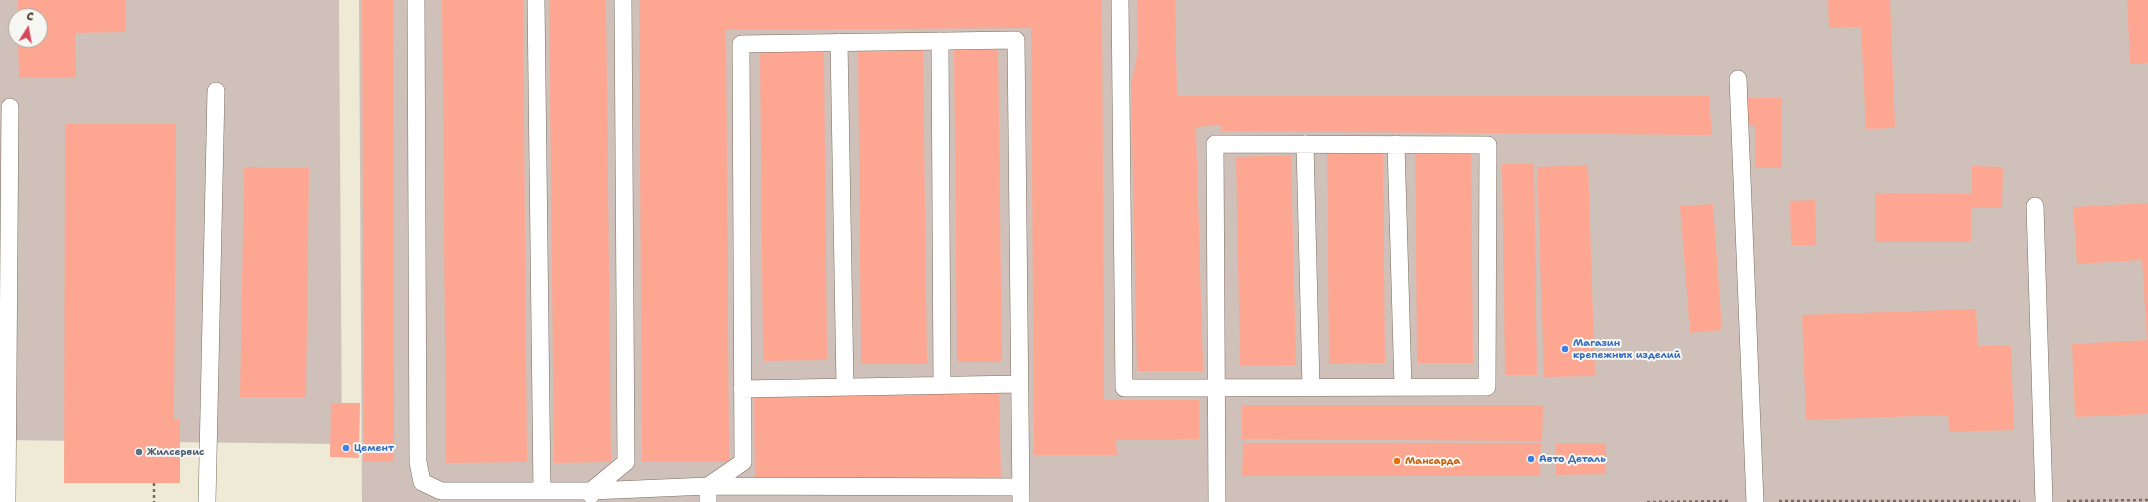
<!DOCTYPE html>
<meta charset="utf-8">
<style>
body{margin:0}
#map{position:relative;width:2148px;height:502px;overflow:hidden;background:#eeead5;font-family:"Shantell Sans",sans-serif}
canvas{display:block}
.north{position:absolute;left:8px;top:8px;width:40px;height:40px;box-sizing:border-box;background:#f6f6f2;border:1px solid #aba49d;border-radius:50%;rotate:11deg;font-size:11px;font-weight:700;line-height:16px;text-align:center;color:#3b2a1e}
.north::after{content:'';display:block;margin:auto;width:14px;height:18px;background:#d1495b;clip-path:polygon(50% 0,100% 100%,50% 72%,0 100%)}
</style>
<div id="map">
<canvas width="2148" height="502"></canvas>
<div class="north">С</div>
</div>
<script>
const ctx = document.querySelector('canvas').getContext('2d');
ctx.lineJoin = 'round';
function paint(path, color) {
  ctx.fillStyle = color;
  ctx.fill(path, 'evenodd');
}
function strokePath(path, color, width, dash) {
  ctx.strokeStyle = color;
  ctx.lineWidth = width;
  ctx.lineCap = dash ? 'butt' : 'round';
  ctx.setLineDash(dash || []);
  ctx.stroke(path);
}
function label(font, color, halo, rows, align = 'center') {
  ctx.font = font + ' "Shantell Sans",sans-serif';
  ctx.lineWidth = 4;
  ctx.setLineDash([]);
  ctx.textBaseline = 'middle';
  ctx.strokeStyle = halo;
  ctx.fillStyle = color;
  for (const [text, x, y, turn = 0] of rows) {
    ctx.save();
    ctx.translate(x, y);
    ctx.rotate((+turn || 0) * Math.PI / 180);
    ctx.textAlign = isNaN(turn) ? turn : align;
    if (halo) ctx.strokeText(text, 0, 0);
    ctx.fillText(text, 0, 0);
    ctx.restore();
  }
}
paint(new Path2D(`
 M0,0H339L342,444L0,440ZM16,16H40V40H16Z
 M359,0H2148V502H362Z`), '#cfc1ba');
paint(new Path2D(`
 M18,0H126V32L75,33L76,78H19L18,40H40V16H18Z
 M362,0H393L394,462H364Z
 M442,0H523L527,462L446,463Z
 M549,0H606L611,462L554,463Z
 M639,0H1102L1104,400H1199V439L1116,440L1117,455H1034L1031,28L726,30L729,462H642Z
 M1137,0H1175L1177,96H1709L1712,135L1222,131V125L1196,127L1203,371H1137L1131,85L1138,51Z
 M1828,0H1890L1895,128L1866,129L1861,27L1829,28Z
 M2127,0H2148V63L2130,64Z
 M923,50L927,364H861L858,51Z
 M954,50H998L1002,362H957Z
 M760,52H824L827,360L763,361Z
 M1748,98H1782V168H1755V126H1748Z
 M65,124H176L174,420H180V483H64Z
 M1471,153L1473,363H1417L1415,154Z
 M1327,154H1383L1385,363L1329,364Z
 M1291,155L1296,365L1240,366L1236,157Z
 M1502,164H1534L1537,375H1505Z
 M1588,165L1595,376L1544,377L1537,167Z
 M1972,166L2003,167L2002,208H1971V242H1875V193L1972,194Z
 M244,167L309,168L306,397H240Z
 M1815,200L1816,245H1791L1790,201Z
 M2148,203V414L2075,417L2072,344L2147,340L2142,260L2077,264L2073,207Z
 M1713,204L1722,330L1690,333L1680,206Z
 M1976,309L1978,346L2011,345L2014,430L1949,432L1948,415L1806,420L1802,315Z
 M999,387L1001,478L755,481L754,391Z
 M331,403H360L359,458L330,457Z
 M1242,405H1543L1542,441L1242,439Z
 M1243,443H1541L1540,476H1242Z
 M1556,443H1606V474L1556,475Z`), '#fda792');
const lane = new Path2D(`
 M416,0L418,462L422,482L441,491H591L708,486L1020,487
 M536,0L542,491
 M1120,0L1124,388L1487,387L1488,145L1215,144L1217,502
 M940,41L942,385
 M839,42L845,387
 M1738,79L1755,502
 M1305,144L1311,387
 M1396,144L1403,387
 M2035,206L2044,502
 M742,389L1019,384
 M591,495V491L626,462L623,0
 M7,502L10,107
 M207,502L216,91
 M708,502V486L743,462L741,44L1016,40L1021,502`);
strokePath(lane, '#7a6d5e', 18);
strokePath(new Path2D(`
 M154,483V502
 M1779,501H2020
 M2067,501L2148,500
 M1647,502L1730,501`), '#7a6d5e', 2.5, [3, 3]);
strokePath(lane, '#fff', 17);
for (const [x, y, r, color] of [
 [1565,349,4,"#3f7fe0"],
 [346,448,4,"#3f7fe0"],
 [139,452,4,"#5c6f8a"],
 [1531,459,4,"#3f7fe0"],
 [1397,461,4,"#e8710a"]
]) {
  const dot = new Path2D();
  dot.arc(x, y, r, 0, 2 * Math.PI);
  ctx.fillStyle = color;
  ctx.fill(dot);
  strokePath(dot, '#f6f6f2', 1.5);
}
label('bold 10px', '#366cbe', '#f6f6f2', [
 ["Магазин",1573,343],
 ["крепежных изделий",1573,355],
 ["Цемент",354,448],
 ["Авто Деталь",1539,459]
], 'left');
label('bold 10px', '#4e5e75', '#f6f6f2', [
 ["Жилсервис",147,452]
], 'left');
label('bold 10px', '#c56008', '#f6f6f2', [
 ["Мансарда",1405,461]
], 'left');
</script>
